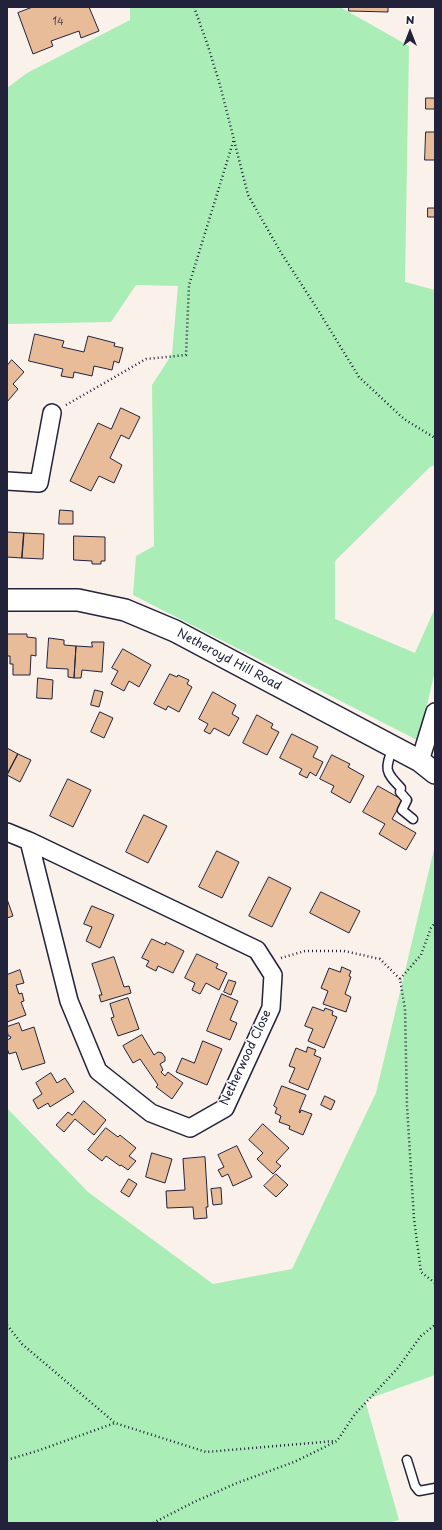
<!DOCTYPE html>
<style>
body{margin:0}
#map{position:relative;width:442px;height:1530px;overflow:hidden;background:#faf1eb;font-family:"Playpen Sans",sans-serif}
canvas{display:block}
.frame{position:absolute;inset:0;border:8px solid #22223b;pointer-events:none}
.north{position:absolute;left:390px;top:12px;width:40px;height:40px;-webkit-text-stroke:3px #fff;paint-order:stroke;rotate:0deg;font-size:11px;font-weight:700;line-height:16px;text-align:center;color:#22223b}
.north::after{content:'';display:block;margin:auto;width:14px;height:18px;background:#22223b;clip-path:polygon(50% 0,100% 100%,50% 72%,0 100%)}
</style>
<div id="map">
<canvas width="442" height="1530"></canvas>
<div class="frame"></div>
<div class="north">N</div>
</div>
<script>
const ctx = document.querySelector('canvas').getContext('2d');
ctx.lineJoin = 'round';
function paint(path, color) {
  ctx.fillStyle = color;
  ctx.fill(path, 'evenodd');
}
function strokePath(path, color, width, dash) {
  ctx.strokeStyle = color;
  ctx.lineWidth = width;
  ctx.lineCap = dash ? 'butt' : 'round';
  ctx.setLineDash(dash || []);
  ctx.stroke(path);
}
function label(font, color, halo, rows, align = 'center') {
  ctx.font = font + ' "Playpen Sans",sans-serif';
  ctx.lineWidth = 3;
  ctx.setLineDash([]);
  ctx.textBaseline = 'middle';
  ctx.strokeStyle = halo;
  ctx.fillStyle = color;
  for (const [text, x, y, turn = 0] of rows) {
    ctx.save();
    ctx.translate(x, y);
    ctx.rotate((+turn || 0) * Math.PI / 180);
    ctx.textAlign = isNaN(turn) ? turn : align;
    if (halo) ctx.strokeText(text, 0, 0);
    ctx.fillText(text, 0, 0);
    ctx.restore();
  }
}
paint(new Path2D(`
 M130,7H340L409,46L405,282L435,290V465L430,467L335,561V619L415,653L435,608V670L419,741L133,595L136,556L154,546L152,385L172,354L178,286L136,285L111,322L7,324V88L27,73L130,20Z
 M435,845V1375L365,1400L399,1520L387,1523H7V1108L88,1192L213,1284L292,1269L376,1093Z`), '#abedb6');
const building = new Path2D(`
 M33,7H89L99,31L81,38L79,31L51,41L53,46L33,54L18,13Z
 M349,7H388V12L349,11Z
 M426,98H435V109H426Z
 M426,132H435V160H425Z
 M428,208H435V217H428Z
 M35,334L64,341L62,347L84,352L88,336L115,343L114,346L123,348L119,363L114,361L112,370L94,366L92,376L74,372L73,378L61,376L63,369L29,361Z
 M12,360L24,372L13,384L18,389L7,402V366Z
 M121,408L140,417L129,439L121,435L110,458L122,465L114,483L99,476L91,491L70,481L98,423L111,429Z
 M60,510L73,511V524H59Z
 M7,532L24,533L22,558L7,557Z
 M24,533L44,534L43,559L22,558Z
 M74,536L105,537V561H101V564H92V561L74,560Z
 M7,634H27V637L36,638V656L31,655L30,675H13V664H10V656H7Z
 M49,638L64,640V645L76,646L74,678L68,677V669L47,668Z
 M92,642H104L102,672L82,670L81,678H74L76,646L92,647Z
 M123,649L151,665L139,687L129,681L124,691L111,684L118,671L112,668Z
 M170,674L177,677L178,675L189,680L187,684L192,687L179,712L168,706L166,710L154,704Z
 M38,678L53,680L52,699L37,698Z
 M95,690L103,692L99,707L91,705Z
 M213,692L236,705L232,714L239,718L229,736L214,728L210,734L204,731L208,724L199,719Z
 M100,712L113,718L104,738L91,732Z
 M257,715L273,724L271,728L279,732L267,755L243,743Z
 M292,734L318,747L313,757L323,762L316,776L310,772L307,778L299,774L302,769L280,758Z
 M7,748L18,754L7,775Z
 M18,754L31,760L20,782L7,775Z
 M332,755L350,764L348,767L364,776L350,803L331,792L334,786L320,779Z
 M68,779L91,790L73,827L50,816Z
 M378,786L403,800L392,819L416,833L406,850L379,834L385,824L363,812Z
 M144,815L167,826L148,863L126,852Z
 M217,851L239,862L222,898L199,887Z
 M269,877L291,888L272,927L249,916Z
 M321,892L360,911L349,933L310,913Z
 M7,899L13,916L7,918Z
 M92,906L114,915L100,948L86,941L92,927L84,924Z
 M152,939L165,945L166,942L184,951L173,973L158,966L156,971L146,966L149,961L142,958Z
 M197,954L218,964L216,968L227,973L219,990L206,983L200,994L192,990L195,983L185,978Z
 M114,957L124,987L129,986L131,993L101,1002L99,995H102L92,964Z
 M342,967L351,971L349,976L351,977L345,994L351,997L346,1012L323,1004L328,991L321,988L329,968L340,972Z
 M20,970L24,983L16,985L19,994L22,993L24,1001L21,1002L26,1015L7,1022V975Z
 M229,980L236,982L231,995L224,992Z
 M222,994L238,1001L230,1020L237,1023L230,1040L207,1031Z
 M128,998L139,1029L118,1036L111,1018L114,1017L110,1004Z
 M313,1007L324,1011L325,1008L333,1011L332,1015L337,1017L324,1048L308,1041L313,1029L305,1026Z
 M19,1023L22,1031L34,1027L45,1063L22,1070L16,1052L9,1054L7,1048V1040L11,1038L10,1036H8L7,1027Z
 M142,1035L154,1055L158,1052L162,1053L165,1057V1061L160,1064L163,1070L161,1072L165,1076L168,1072L183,1083L172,1099L156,1087L158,1085L140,1059L133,1063L123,1046Z
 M203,1041L222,1049L207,1085L176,1072L182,1058L194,1063Z
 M308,1047L316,1050L314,1055L321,1058L308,1090L289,1082L295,1068L289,1066L296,1048L306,1052Z
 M51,1073L57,1083L65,1078L74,1092L50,1107L48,1103L38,1109L33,1100L42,1094L36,1083Z
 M282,1086L306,1095L299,1112L300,1113L301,1110L312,1114L303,1135L289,1129L290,1126L279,1122L281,1116L275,1113L277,1108L274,1106Z
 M325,1096L335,1101L331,1110L321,1105Z
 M84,1101L106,1120L94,1135L75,1119L64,1132L56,1125L68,1112L72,1115Z
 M263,1124L289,1148L276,1162L281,1166L273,1174L257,1159L263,1153L249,1140Z
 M106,1128L118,1137L120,1135L136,1148L129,1156L136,1161L128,1170L121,1165L120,1166L106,1156L102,1161L88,1150Z
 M237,1146L252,1177L233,1186L228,1174L222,1177L218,1170L224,1167L218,1155Z
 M152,1153L172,1159L165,1183L146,1177Z
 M205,1157L208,1207H206L207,1218L194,1219L193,1207L167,1208L166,1191L185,1190L183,1159Z
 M276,1174L288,1185L276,1197L264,1186Z
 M129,1179L137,1184L129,1197L121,1192Z
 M221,1188L222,1204L213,1205L211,1189Z`);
paint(building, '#e8bb99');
strokePath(building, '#22223b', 1);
const service = new Path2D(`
 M393,747C385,769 384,771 401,788L400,792L407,800L402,810L413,819
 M407,1460L415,1486L419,1491L435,1488`);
const minor = new Path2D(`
 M7,481L39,483L52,413
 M420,761L435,712
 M7,832L29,841L257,950L273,975L271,1008L225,1108L190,1128L151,1113L98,1071L69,1001L29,841`);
const tertiary = new Path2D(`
 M7,600H78L125,610L175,631L420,761L435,773`);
strokePath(service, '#22223b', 11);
strokePath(minor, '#22223b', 20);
strokePath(tertiary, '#22223b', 24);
strokePath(new Path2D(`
 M194,7L207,43L220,85L248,195L280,251L318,310L359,377L404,419L435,438
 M66,405L146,359L186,355L189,285L234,139
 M281,958L305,951H344L380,959L400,979L405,1009L407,1106L414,1219L421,1272L435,1283
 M400,979L421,955L431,928L435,923
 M7,1325L22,1344L114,1422
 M7,1460L37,1451L115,1423L206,1452L335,1441
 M153,1523L194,1502L237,1483L294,1462L337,1441L355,1414L397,1369L421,1336L435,1325`), '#22223b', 2.5, [1, 3]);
strokePath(service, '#fff', 8);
strokePath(minor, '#fff', 17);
strokePath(tertiary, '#fff', 21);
label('10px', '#544852', null, [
 ["14",58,22]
]);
label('12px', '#22223b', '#fff', [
 ["Netheroyd Hill Road",229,660,28],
 ["Netherwood Close",246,1058,-65]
]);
</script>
